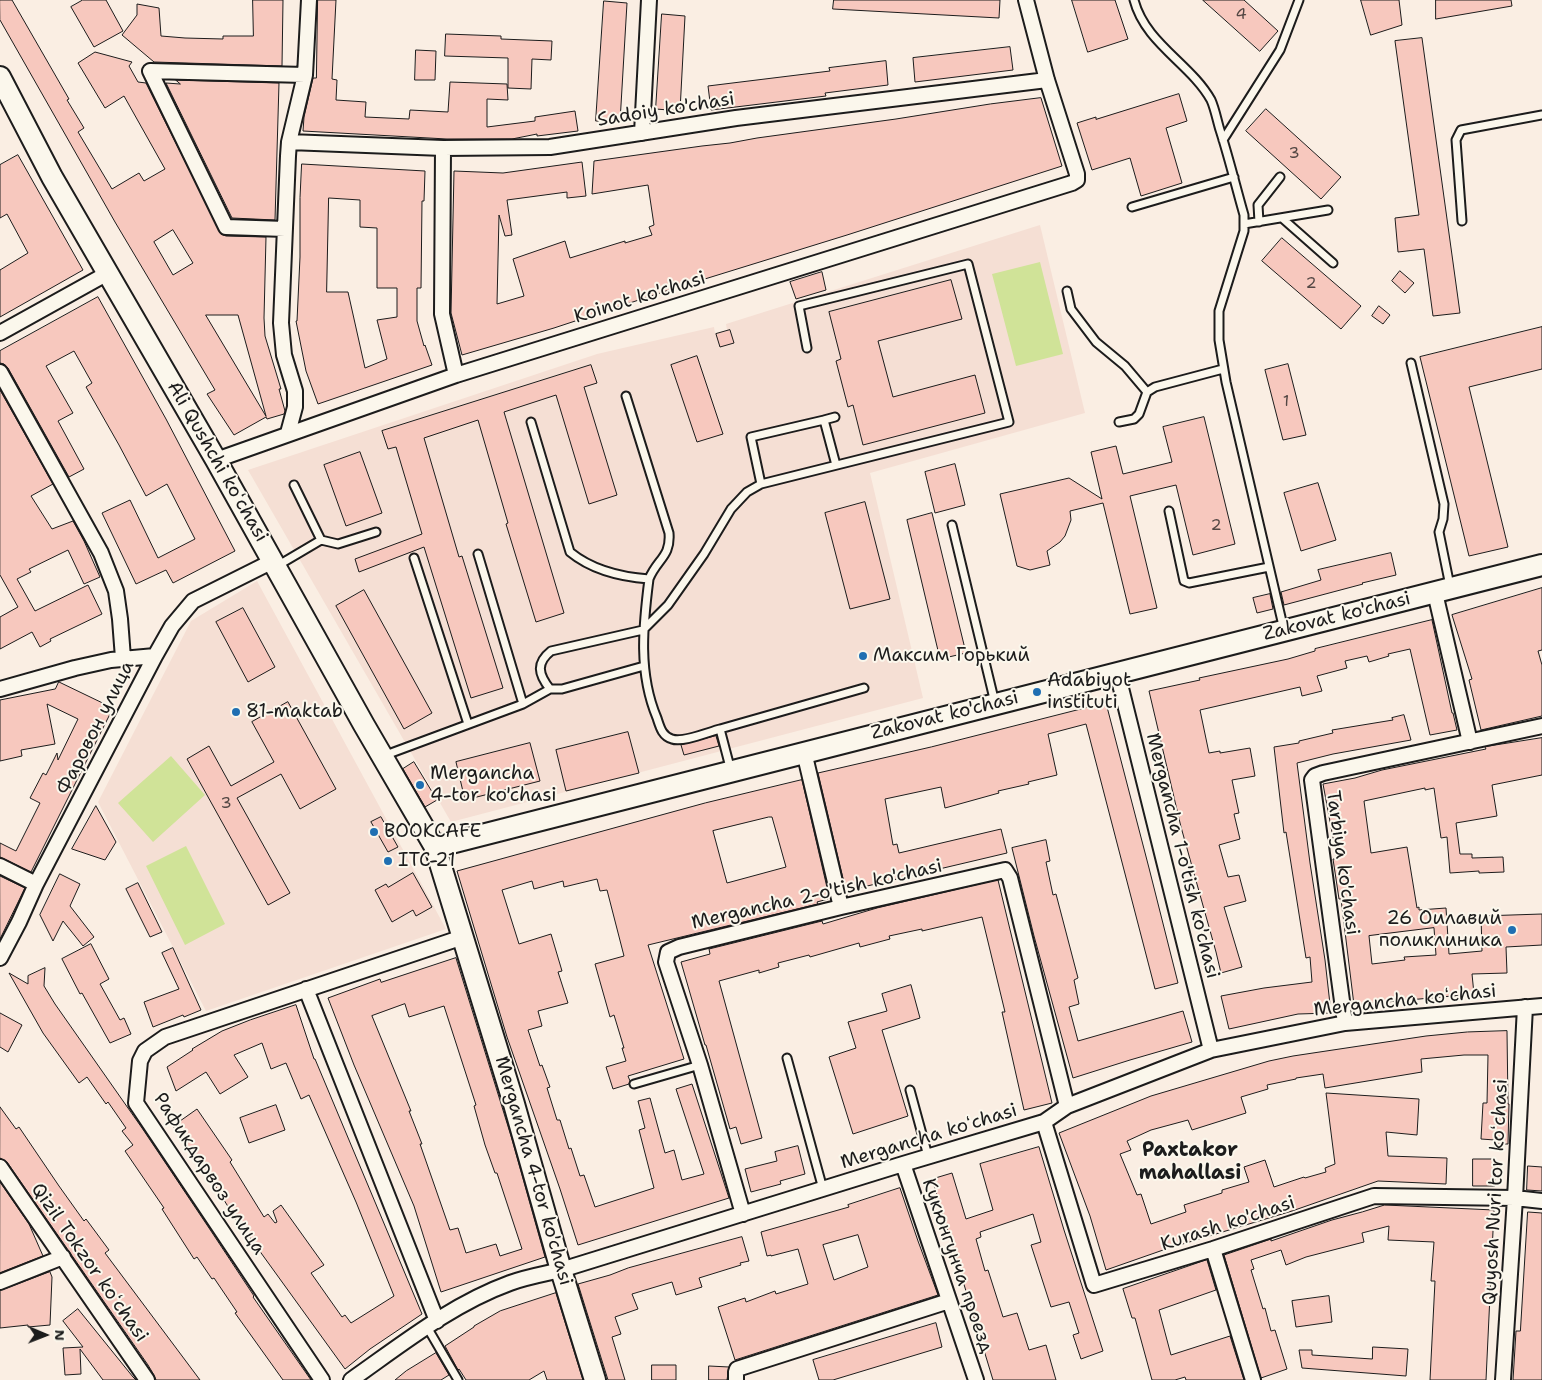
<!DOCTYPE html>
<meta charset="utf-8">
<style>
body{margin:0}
#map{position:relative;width:1542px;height:1380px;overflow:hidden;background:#faeee3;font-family:"Shantell Sans",sans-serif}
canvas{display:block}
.north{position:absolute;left:20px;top:1310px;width:50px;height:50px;-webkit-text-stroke:4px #fbf7ec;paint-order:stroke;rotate:91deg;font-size:14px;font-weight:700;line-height:20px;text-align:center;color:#1c1c1c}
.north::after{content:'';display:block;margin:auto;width:18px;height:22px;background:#1c1c1c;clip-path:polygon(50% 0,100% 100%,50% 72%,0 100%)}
</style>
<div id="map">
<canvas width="1542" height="1380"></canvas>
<div class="north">N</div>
</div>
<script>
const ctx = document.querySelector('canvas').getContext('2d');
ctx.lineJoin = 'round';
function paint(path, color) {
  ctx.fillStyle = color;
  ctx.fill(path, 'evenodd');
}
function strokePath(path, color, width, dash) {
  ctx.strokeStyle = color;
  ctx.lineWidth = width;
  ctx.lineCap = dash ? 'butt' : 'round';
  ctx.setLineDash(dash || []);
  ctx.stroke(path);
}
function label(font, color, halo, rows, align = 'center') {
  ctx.font = font + ' "Shantell Sans",sans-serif';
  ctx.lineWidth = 4;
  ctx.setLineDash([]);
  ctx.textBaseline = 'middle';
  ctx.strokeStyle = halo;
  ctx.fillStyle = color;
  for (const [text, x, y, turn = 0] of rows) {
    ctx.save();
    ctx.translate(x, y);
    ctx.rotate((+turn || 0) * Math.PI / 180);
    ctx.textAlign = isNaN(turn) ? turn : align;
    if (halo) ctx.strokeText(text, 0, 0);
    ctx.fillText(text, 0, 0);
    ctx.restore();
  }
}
paint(new Path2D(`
 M1040,225L1085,413L870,473L923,698L451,822L248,470L597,354L714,327L715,333L727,330L726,324Z
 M257,581L446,929L206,1011L98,802L191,621Z`), '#f5dfd4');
paint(new Path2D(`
 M1040,262L1063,354L1016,366L992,274Z
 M171,756L205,795L153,842L118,803Z
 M186,846L225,924L185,945L146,866Z`), '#d0e398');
const building = new Path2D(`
 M0,0H12L69,99L67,100L84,128L78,132L112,189L139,173L144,181L165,169L124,96L105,108L78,63L95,52L132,62L129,66L138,82L146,83L221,234L226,236L266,237L264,318L265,336L281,389H279L285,411L284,414L267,419L266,417L234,435L207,394L215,390L115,222L0,20ZM173,230L193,263L173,275L154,242ZM206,315H238L266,416Z
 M83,0H106L123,31L94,47L71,7Z
 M253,0H283L282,66L154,62L122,35L137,15V4L159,8L161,36L185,38L223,39V36H253Z
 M318,0H336L332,79L337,80L336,100L366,102L365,117L409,119L410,110L448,112L450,82L507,84L508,100L487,99V127L535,121V117L575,111L578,131L537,136V134L512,139H447L303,131L304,117L313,78H316Z
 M834,0H1000L999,18L833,9Z
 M1072,0H1115L1128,39L1088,52Z
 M1203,0H1244L1278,31L1260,51Z
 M1361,0H1399L1402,25L1371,35Z
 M1436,0H1511L1512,6L1436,19Z
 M604,1L627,3L620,122L596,121Z
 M662,14L685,16L680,111L656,109Z
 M446,34L501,36V39L552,41L551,60L532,59L531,89L508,88V58L445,56Z
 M1422,38L1460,313L1433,316L1424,249L1398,252L1395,218L1419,215L1395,41Z
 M1010,47L1013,70L915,82L913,58Z
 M416,50L436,51L435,80H415Z
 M886,61L888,85L825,93L826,96L711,110L708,86L830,71L829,68Z
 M176,80L279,83L275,220L232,218L166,83L180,84Z
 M1179,94L1187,121L1166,128L1182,183L1141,196L1130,158L1092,170L1077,123L1096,117V119Z
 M1041,98L1062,166L847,235L666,291L554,328L462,355L451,313L454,171L503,173L582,162L586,196L567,198V192L507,200L512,235L505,236L499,215L497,304L524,296L513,259L565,241L570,258L625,241V243L652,235L649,227L654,225L648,185L592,194L594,161L702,146L730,143L757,138L896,119L990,104Z
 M1266,109L1341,177L1321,199L1246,131Z
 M18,155L83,270L0,317V270L28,253L7,214L0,218V165Z
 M302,164L425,171L424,201H422L421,288H417V321L424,346L425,345L432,365L318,404L306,371L296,321H297L300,257V198ZM329,198L360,200V227L377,228V288H397V317L377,320L387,359L365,368L348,292H327Z
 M1282,238L1361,306L1341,329L1262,261Z
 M1400,271L1414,283L1405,293L1392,281Z
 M822,272L826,290L796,299L790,282Z
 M951,280L962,319L878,341L893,397L975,375L985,413L863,445L853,405L848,407L836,361L841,359L829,312Z
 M98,297L166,419L235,551L173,583L166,570L136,584L102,513L130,500L158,558L195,539L167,484L146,496L119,445L86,387L92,383L74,351L46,366L73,413L58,421L84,469L69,477L8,368L4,364L0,363V351Z
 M1379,306L1390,315L1383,324L1372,316Z
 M1542,327V369L1469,387L1508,547L1469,556L1420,357Z
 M730,330L734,343L720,347L716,334Z
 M697,356L723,434L697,442L671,365Z
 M1288,364L1306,435L1283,440L1265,370Z
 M591,365L597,383L584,387L617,495L589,504L556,395L504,412L564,613L536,622L506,524L508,523L478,420L424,438L459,557L462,556L503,688L471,698L424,547L359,572L355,559L422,534L396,447L388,449L382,431Z
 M0,390L53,484L31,496L52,529L73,521L84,541L100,577L84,584L68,550L29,569L31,572L17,579L35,611L88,585L102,614L50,639L51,641L40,647L32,632L0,649V617L18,607L0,575Z
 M1204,417L1235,544L1193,555L1176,485L1130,496L1157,608L1130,614L1103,503L1070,511L1071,520L1065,536L1060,542L1047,551L1050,565L1030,570L1017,566L1000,494L1069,478L1102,499L1091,452L1116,446L1123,474L1172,462L1163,427Z
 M360,452L382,513L346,526L324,465Z
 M955,464L965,505L935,513L925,472Z
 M1318,483L1336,540L1301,551L1284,493Z
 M865,502L890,599L850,609L825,513Z
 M932,513L966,653L940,659L907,520Z
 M1391,553L1396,575L1362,583L1363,584L1284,605L1281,592L1321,580L1318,570Z
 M1542,588V650L1538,651L1542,665V716L1481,730L1469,680L1472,679L1452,615Z
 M364,590L432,713L404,729L336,606Z
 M1270,594L1273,609L1257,613L1253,598Z
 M243,608L275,667L248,682L216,622Z
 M1432,620L1452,713H1453L1457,730L1430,735L1410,649L1388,654L1389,656L1369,662L1367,656L1345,661L1347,668L1317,676L1322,691L1302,696L1300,687L1200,710L1209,753L1220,751V753L1250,748L1255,776L1232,780L1239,813L1234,814L1240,839L1219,845L1228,877L1239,875L1246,901L1224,907L1242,967L1221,973L1216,952L1181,827L1149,691L1200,680L1199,678L1288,659L1315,651V649Z
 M59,682L113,708L31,872L0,857V843L16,851L40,803L30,798L43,773L46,775L57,753L58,760L78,719L47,704L55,744L21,750L22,756L0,761V700L55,689Z
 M288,702L336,789L300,809L281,774L237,798L290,893L268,905L187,759L209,746L231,786L274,762L252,722Z
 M1106,703L1149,868L1178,983L1155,989L1086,724L1048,734L1057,775L1028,782L1029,784L998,791L999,793L945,808L941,787L885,799L893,845L897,844L899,853L1001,829L1007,853L846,891L818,773L931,747Z
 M1404,715L1411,740L1333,754L1297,763L1310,863L1325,960L1331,1013L1298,1014L1229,1029L1221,996L1264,988L1312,982L1310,957L1306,958L1286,832L1284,833L1274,747L1299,743V741L1333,733L1332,730L1393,720L1392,718Z
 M628,732L639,773L566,791L556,750Z
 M716,736L719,746L684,755L681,745Z
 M1542,738V775L1492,785L1497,816L1456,823L1460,854H1472V858L1503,857L1504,872L1479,873V871L1450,873L1447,837L1441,838L1434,788L1425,790V788L1364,801L1371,853L1407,847L1417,908L1419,907V910L1446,908L1449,954L1482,951L1481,916L1542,914V945L1506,947L1507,973L1472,974L1474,994L1354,1005L1341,899H1339L1333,859H1337L1323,784L1355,778L1382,770L1486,749L1485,747ZM1434,928L1436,955L1404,957L1405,960L1372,964L1369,936Z
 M530,743L540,781L465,800L456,762Z
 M414,762L437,800L425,807L403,769Z
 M802,780L829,896L827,897L828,899L817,902L818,904L648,945L684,1059L628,1076L630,1081L629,1084L613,1089L606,1067L626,1061L622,1048H624L614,1015L610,1017L595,964L624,956L607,890L600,891L597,879L564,887L563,881L534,889L532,881L502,890L519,944L551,934L562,971L558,972L568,1003L538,1011L542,1026L528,1030L540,1066L542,1065L550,1087L547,1088L557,1120H560L569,1149L571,1148L580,1176L584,1175L595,1207L654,1188L639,1130L645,1128L638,1101L650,1098L665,1153L674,1150L682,1180L704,1174L676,1089L692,1084L729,1198L578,1245L560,1189L507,1037L457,871L705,803ZM769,817H772L786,867L727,883L713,831Z
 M96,806L116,842L105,860L72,849Z
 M381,817L398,847L388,852L371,822Z
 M1046,840L1050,861L1046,862L1053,895L1056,894L1078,978L1074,980L1079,1004L1069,1007L1078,1041L1183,1011L1192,1042L1130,1060L1073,1078L1034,936L1012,848Z
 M413,873L432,907L416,916L413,910L392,922L375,890L386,884L388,887Z
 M60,874L80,884L70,906L94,937L83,946L63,921L53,941L40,915Z
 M0,876L25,888L0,939Z
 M998,880L1052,1103L1024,1110L1002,1012H1005L982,917L922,931V929L889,936L890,939L860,947L859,943L810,957L809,955L778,963L779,967L759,973V970L719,981L762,1138L741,1144L736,1127L730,1129L706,1045H705L681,962L710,954L709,949L822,921L823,924L877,908Z
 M138,883L162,932L150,937L126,889Z
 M91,944L109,979L100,984L120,1020L124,1018L131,1034L110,1043L82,993L80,994L62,959Z
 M173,948L201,1010L184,1017L183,1015L153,1027L144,1002L179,989L162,953Z
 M456,958L511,1136L545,1257L441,1292L414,1206L354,1065L328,998L380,979L381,982ZM405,1004L409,1017L444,1006L476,1105L474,1106L485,1145L495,1173H497L522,1249L500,1256L496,1244L466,1253L458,1228L450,1230L420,1144H422L409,1111H411L372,1016Z
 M45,968L44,986L55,1004L142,1128L209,1228L254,1296L253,1297L311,1380H283L235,1313L237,1312L214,1278L212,1279L197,1257L194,1259L162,1209L164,1208L125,1151L133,1145L122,1131L126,1128L108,1102L106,1104L87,1077L79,1083L43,1033L9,973L28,984V976Z
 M911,985L920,1018L882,1030L908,1116L853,1134L829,1057L856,1048L848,1022L887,1011L882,994Z
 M296,1005L314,1059H315L422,1314L370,1349L345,1369L243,1228L242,1229L209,1176L208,1177L173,1126L197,1109L232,1160L230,1162L264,1217L268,1214L275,1223L277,1222L273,1211L281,1205L324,1265L311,1273L342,1317L345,1315L351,1323L394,1296L356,1202L309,1095L301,1099L286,1063L271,1069L262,1043L234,1055L248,1077L220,1094L206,1072L176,1091L167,1067L193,1050L192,1049L222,1031L250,1020Z
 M0,1013L22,1025L8,1052L0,1047Z
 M1507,1031L1508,1104H1509L1508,1144H1495V1140L1481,1139L1483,1103H1487L1488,1055H1464L1421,1059L1422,1072L1325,1088L1323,1074L1296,1078V1079L1267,1085L1268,1089L1241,1097L1246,1113L1192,1130L1188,1120L1151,1130L1127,1141L1131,1150L1120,1154L1137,1195L1141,1194L1151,1224L1186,1212L1184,1205L1222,1193V1190L1249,1182L1244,1167L1265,1160L1274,1187L1304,1177L1305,1178L1326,1172L1325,1168L1335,1164L1326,1093L1419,1099L1417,1135L1386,1132L1388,1156L1447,1158L1446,1184L1378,1181L1292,1211L1166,1249L1106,1270L1090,1216L1059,1133L1151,1096L1269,1061L1293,1056L1426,1036L1467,1032Z
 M276,1105L285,1130L249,1143L240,1118Z
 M0,1107L16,1129L19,1127L59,1186L84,1221L86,1219L109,1250L105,1253L200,1380H156L154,1375L148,1365L7,1162L0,1158Z
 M798,1146L805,1174L780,1181L781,1184L751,1192L745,1169L777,1161L775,1152Z
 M1039,1147L1064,1230L1103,1351L1081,1359L1073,1335L1079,1333L1069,1302L1051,1307L1031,1245L1041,1242L1033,1214L980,1232L981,1237L976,1239L985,1271L988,1270L1003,1317L1017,1313L1029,1350L1046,1345L1056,1380H993L932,1179L952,1173L966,1219L993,1210L980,1164Z
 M1473,1159H1495V1186H1473Z
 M1528,1166L1542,1167V1191L1527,1190Z
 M0,1182L29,1224L43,1256L0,1273Z
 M900,1188L918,1241L938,1295L735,1360L718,1307L745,1298L746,1302L775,1291L776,1294L808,1284L798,1249L771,1256V1255L767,1256L761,1232L849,1207L848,1205ZM858,1235L868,1267L834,1280L823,1245Z
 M1385,1205L1494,1210L1486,1380H1430L1435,1281H1431L1434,1242L1388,1240L1389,1226L1362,1233L1364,1242L1306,1257L1286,1265L1281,1250L1251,1260L1254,1269L1251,1270L1263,1309L1265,1308L1271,1331L1275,1330L1287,1369L1261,1378L1224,1255L1271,1239V1241L1332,1220L1362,1212Z
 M1528,1212L1542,1213V1380H1513L1516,1331H1520Z
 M742,1237L749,1261L740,1263L741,1265L699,1278L702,1287L676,1295L672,1282L632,1294L638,1309L615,1317L621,1334L612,1337L625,1380H608L578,1284L610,1275L628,1268Z
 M1207,1260L1216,1290L1159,1310L1171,1355L1230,1336L1244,1380H1186L1185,1377L1175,1380H1152L1135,1318H1132L1123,1289Z
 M50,1272L52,1277L50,1325L28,1327V1325L0,1328V1291Z
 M556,1293L583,1380H547L544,1371L529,1380H466L459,1369L458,1370L445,1346L474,1327V1326L500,1311Z
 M1329,1296L1332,1322L1296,1327L1292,1301Z
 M78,1309L133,1377L136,1380H103L80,1349L81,1374L65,1375L63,1348L83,1347L63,1321Z
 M936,1323L942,1347L833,1380H819L813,1360Z
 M1373,1347L1408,1349L1406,1376L1302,1368L1299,1350H1312V1355L1372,1359Z
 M436,1353L449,1375L441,1380H395L406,1371Z
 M652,1365H676V1380H652Z
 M709,1366L729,1367L727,1380H709Z`);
paint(building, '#f7c8be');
strokePath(building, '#1c1c1c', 1);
const lane = new Path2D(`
 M1134,0C1145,43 1191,64 1211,100C1215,109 1217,120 1220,130C1229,158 1236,187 1244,215V231L1219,311V340L1226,382L1284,630
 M1223,140L1280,50L1299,0
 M1132,207L1234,177
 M1282,218L1333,263
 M1462,221L1456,140L1461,130L1542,115
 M1259,222L1258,205L1280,177
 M1244,224L1328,210
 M1067,291L1071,309L1096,342L1125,366L1147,392
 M1411,363L1444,504L1443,519L1439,532L1450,586
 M626,396L669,533C671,557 657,559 649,579C643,626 638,673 657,718C660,727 662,736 672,739C683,743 708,732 720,729L731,771
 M824,420L835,417
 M531,422L570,552C592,570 621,577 649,579
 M1119,422L1134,419L1139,414L1147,392L1155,387L1223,369
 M761,484L751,437L824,420L836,465
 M1169,511L1184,581L1189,583L1269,567
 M952,525L995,703
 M321,540L338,544L376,532
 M478,554L523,704
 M414,558L468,724
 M277,566L321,540L294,485
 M644,666L562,689H550C538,674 536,663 551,651L643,630L668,605L704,554L731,509L747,492L761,484L1009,422L968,264L799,306L807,348
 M720,729L864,688
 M383,756L523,704L550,689
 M787,1058L823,1189
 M634,1084L700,1065
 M910,1090L928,1156
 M427,1327L458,1380`);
const street = new Path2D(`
 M642,133L649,0
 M289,142L443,148L550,147L736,118L1047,80
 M443,148L442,314L456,375
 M285,229L226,227L150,71L305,75
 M0,333L108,273
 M0,372L101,553L116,591L120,619L123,658
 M288,433L295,407V391L284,355L281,323L288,156L289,142L305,75L309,0
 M216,460L456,375L1072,183L1077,180V174L1047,80L1026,0
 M1435,593L1470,742
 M1117,672L1211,1050
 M0,689L75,668L111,660L155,656
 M804,752L841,907
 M0,866L36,884
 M0,958L19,922L36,884L155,656L172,626L193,601L273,561
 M306,989L437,1321
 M1345,1023L1312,780L1315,776L1323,773L1542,726
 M1044,1122L1094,1285L1213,1249L1374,1196L1515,1198L1542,1201
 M903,1164L976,1380
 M0,1167L147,1380
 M743,1214L700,1065L666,962L668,952L679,947L841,907L1005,870L1010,878L1067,1106
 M1213,1249L1253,1380
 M0,1282L63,1257
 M322,1380L136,1103L140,1061L145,1051L165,1037L463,937
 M351,1380C401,1345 452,1304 510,1283C526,1277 544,1274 561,1270L903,1164L1044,1122L1067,1106L1211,1050L1345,1023L1542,1006
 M736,1380V1372L737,1369L949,1301
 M1503,1380L1515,1198L1525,1007`);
const secondary = new Path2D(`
 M0,77L52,177L216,460L364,725L435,847L514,1104L561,1270L595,1380
 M435,847L1542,565`);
strokePath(lane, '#1c1c1c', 11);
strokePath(street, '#1c1c1c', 18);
strokePath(secondary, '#1c1c1c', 24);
strokePath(lane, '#fbf7ec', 7);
strokePath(street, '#fbf7ec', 14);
strokePath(secondary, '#fbf7ec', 20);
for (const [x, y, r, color] of [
 [863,656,5,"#1f6fb2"],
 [1037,692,5,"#1f6fb2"],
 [236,712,5,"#1f6fb2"],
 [420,785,5,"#1f6fb2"],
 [374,832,5,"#1f6fb2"],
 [388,861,5,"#1f6fb2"],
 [1512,930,5,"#1f6fb2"]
]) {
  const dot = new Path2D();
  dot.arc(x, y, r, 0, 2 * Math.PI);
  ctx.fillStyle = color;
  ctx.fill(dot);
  strokePath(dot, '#fbf7ec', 2);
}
label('16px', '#534744', null, [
 ["4",1241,15],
 ["3",1294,154],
 ["2",1311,284],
 ["1",1286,402],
 ["2",1216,526],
 ["3",226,804]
]);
label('19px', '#1c1c1c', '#fbf7ec', [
 ["Sadoiy ko'chasi",666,110,-9],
 ["Koinot ko'chasi",640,298,-17],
 ["Ali Qushchi koʻchasi",217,462,60],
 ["Zakovat ko'chasi",1337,617,-14],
 ["Zakovat ko'chasi",945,716,-14],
 ["Фаровон улица",96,728,-63],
 ["Mergancha 1-o'tish ko'chasi",1182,856,76],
 ["Tarbiya ko'chasi",1342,863,82],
 ["Mergancha 2-o'tish ko'chasi",817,895,-13],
 ["Mergancha koʻchasi",1405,1001,-6],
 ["Mergancha koʻchasi",929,1137,-17],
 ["Mergancha 4-tor ko'chasi",533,1171,74],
 ["Рафикдарвоз улица",209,1174,57],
 ["Quyosh Nuri tor koʻchasi",1496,1192,-87],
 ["Kurash ko'chasi",1228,1224,-18],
 ["Qizil Tokzor koʻchasi",89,1263,55],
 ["Кукюнгунча проезд",957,1266,71]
]);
label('19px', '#1c1c1c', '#fbf7ec', [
 ["Максим Горький",873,656],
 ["Adabiyot",1047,681],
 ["instituti",1047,703],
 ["81-maktab",246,712],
 ["Mergancha",430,774],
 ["4-tor ko'chasi",430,796],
 ["BOOKCAFE",384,832],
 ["ITC-21",398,861],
 ["26 Оилавий",1502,919,"right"],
 ["поликлиника",1502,941,"right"]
], 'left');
label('bold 20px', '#1c1c1c', '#fbf7ec', [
 ["Paxtakor",1190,1151],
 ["mahallasi",1190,1174]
]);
</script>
